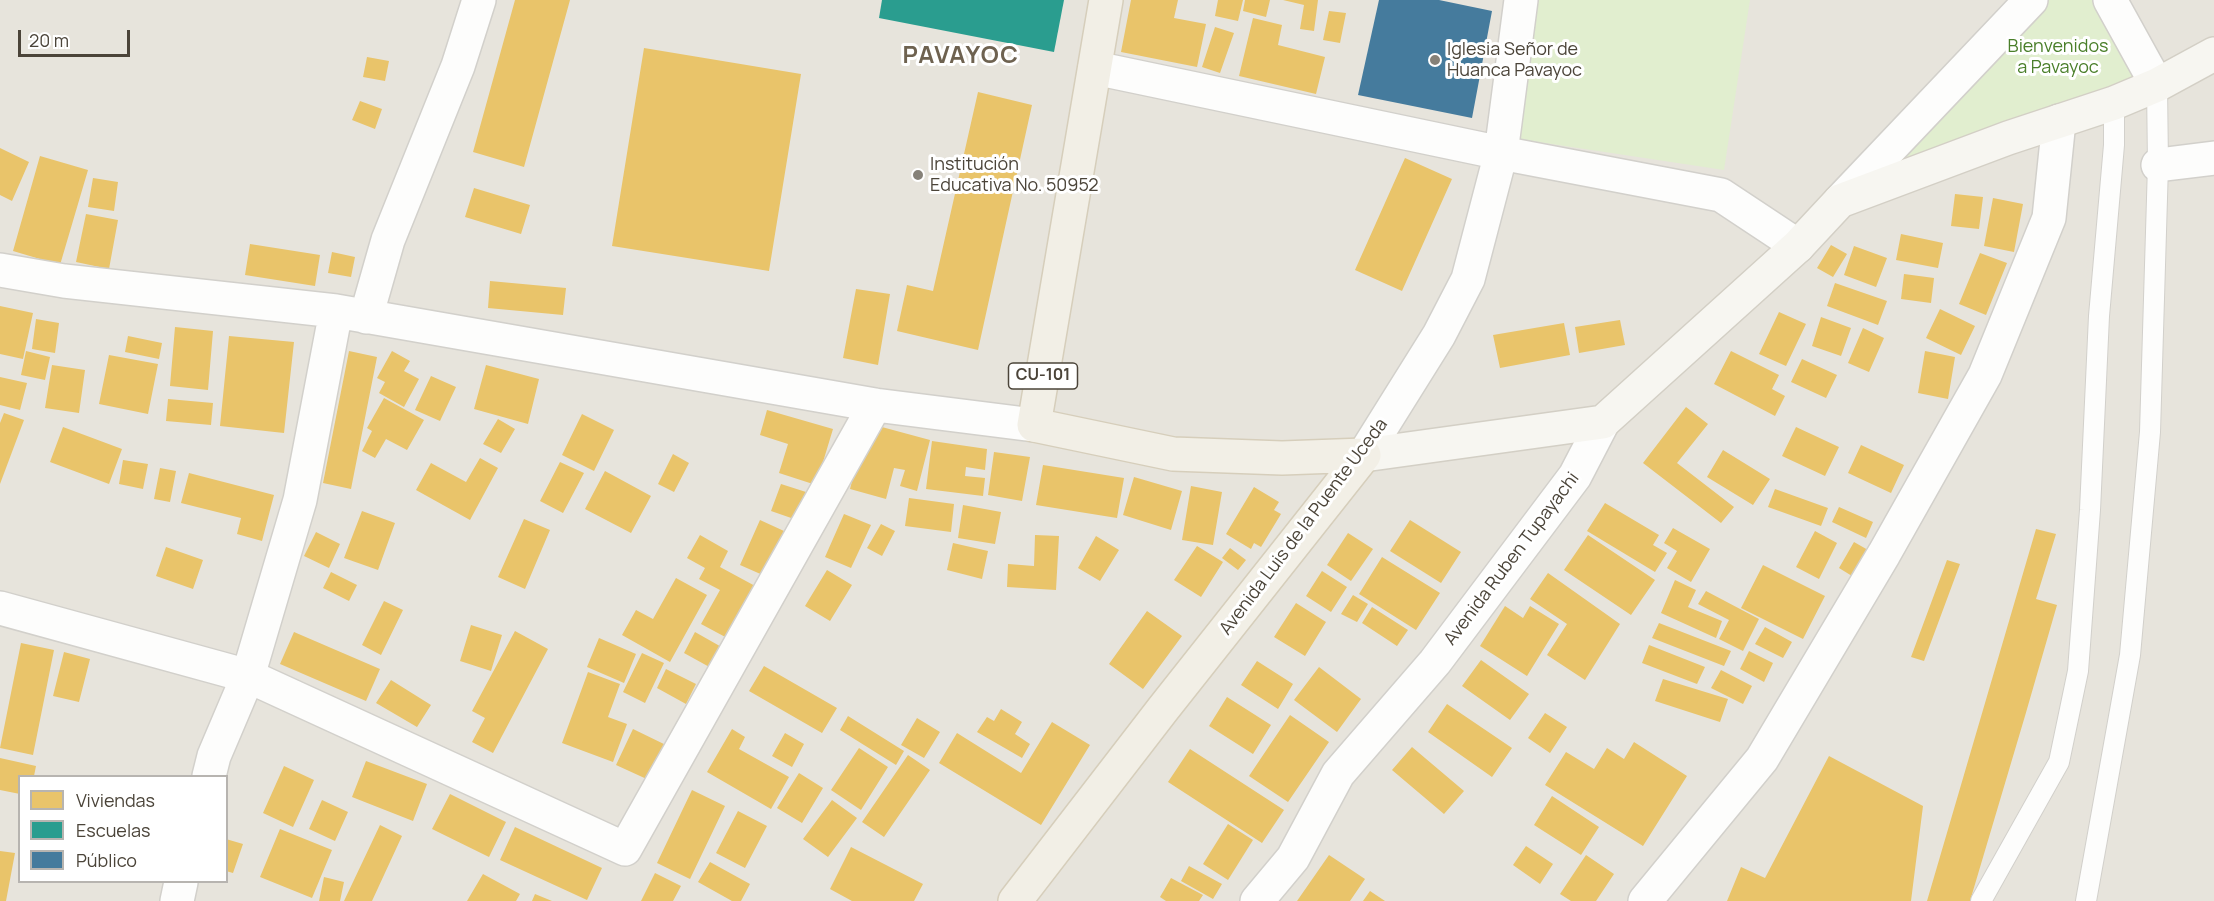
<!DOCTYPE html>
<meta charset="utf-8">
<style>
body{margin:0}
#map{position:relative;width:2214px;height:901px;overflow:hidden;background:#f4f2ee;font-family:Manrope,sans-serif}
canvas{display:block}
.legend{position:absolute;left:18px;top:775px;width:210px;height:108px;box-sizing:border-box;background:#fff;border:2px solid #b7b4b0;margin:0;padding:8px 10px;list-style:none;font-size:18px;color:#4b4439}
.legend li{display:flex;align-items:center;gap:12px;height:30px}
.legend b{width:30px;border:2px solid #b7b4b0}
.scale{position:absolute;left:18px;top:30px;width:112px;height:27px;box-sizing:border-box;border:3px solid #4b4439;border-top:0;padding-left:8px;font-size:18px;line-height:21px;white-space:nowrap;color:#4b4439;-webkit-text-stroke:4px #fff;paint-order:stroke}
</style>
<div id="map">
<canvas width="2214" height="901"></canvas>
<ul class="legend">
<li><b style="height:16px;background:#e9c46a"></b>Viviendas</li>
<li><b style="height:16px;background:#2a9d8f"></b>Escuelas</li>
<li><b style="height:16px;background:#457b9d"></b>Público</li>
</ul>
<div class="scale">20 m</div>
</div>
<script>
const ctx = document.querySelector('canvas').getContext('2d');
ctx.lineJoin = 'round';
function paint(path, color) {
  ctx.fillStyle = color;
  ctx.fill(path, 'evenodd');
}
function strokePath(path, color, width, dash) {
  ctx.strokeStyle = color;
  ctx.lineWidth = width;
  ctx.lineCap = dash ? 'butt' : 'round';
  ctx.setLineDash(dash || []);
  ctx.stroke(path);
}
function label(font, color, halo, rows, align = 'center') {
  ctx.font = font + ' Manrope,sans-serif';
  ctx.lineWidth = 6;
  ctx.setLineDash([]);
  ctx.textBaseline = 'middle';
  ctx.strokeStyle = halo;
  ctx.fillStyle = color;
  for (const [text, x, y, turn = 0] of rows) {
    ctx.save();
    ctx.translate(x, y);
    ctx.rotate((+turn || 0) * Math.PI / 180);
    ctx.textAlign = isNaN(turn) ? turn : align;
    if (halo) ctx.strokeText(text, 0, 0);
    ctx.fillText(text, 0, 0);
    ctx.restore();
  }
}
paint(new Path2D(`
 M0,0H2214V901H0ZM20,776H226V882H20Z`), '#e7e4dc');
paint(new Path2D(`
 M1537,0H1750L1724,170L1512,138Z
 M2035,0H2108L2151,82L1854,192Z`), '#e1eecf');
paint(new Path2D(`
 M515,0H570L524,167L473,152Z
 M1131,0H1178L1174,18L1206,24L1197,67L1121,52Z
 M1218,0H1243L1238,21L1215,16Z
 M1245,0H1270L1266,17L1243,11Z
 M1283,0H1318L1314,31L1300,29L1304,5Z
 M1329,11L1346,13L1340,43L1323,40Z
 M1253,18L1282,25L1278,45L1325,57L1316,94L1239,76Z
 M1215,27L1234,33L1220,73L1202,67Z
 M644,48L801,74L769,271L612,246Z
 M367,57L389,61L385,81L363,77Z
 M978,92L1032,105L978,350L897,331L907,285L933,291Z
 M360,101L382,109L375,129L352,120Z
 M0,148L29,162L12,201L0,195Z
 M40,156L88,170L60,265L13,251Z
 M1405,158L1452,179L1402,291L1355,270Z
 M93,178L118,182L114,211L88,207Z
 M474,188L530,205L521,234L465,217Z
 M1955,194L1983,197L1979,229L1951,226Z
 M1993,198L2023,204L2014,252L1984,246Z
 M86,214L118,220L109,269L76,262Z
 M1901,234L1943,243L1938,268L1896,260Z
 M250,244L320,255L315,286L245,275Z
 M1831,245L1847,254L1833,277L1817,268Z
 M1854,246L1887,258L1876,287L1844,275Z
 M332,252L355,257L351,277L328,273Z
 M1980,253L2007,263L1986,315L1959,304Z
 M1904,274L1934,278L1931,303L1901,299Z
 M490,281L566,288L563,315L488,308Z
 M1835,283L1887,301L1878,325L1827,306Z
 M856,289L890,294L878,365L843,358Z
 M0,306L33,313L23,359L0,354Z
 M1940,309L1975,326L1961,355L1926,338Z
 M1779,312L1806,324L1786,366L1759,354Z
 M1821,317L1851,328L1841,356L1812,346Z
 M36,319L59,323L55,353L32,349Z
 M1620,320L1625,345L1579,353L1575,327Z
 M1564,323L1570,355L1500,368L1493,335Z
 M175,327L213,331L208,390L170,386Z
 M1863,328L1884,338L1869,372L1848,363Z
 M128,336L162,343L159,359L125,352Z
 M229,336L294,342L284,433L220,426Z
 M26,351L50,357L45,380L21,375Z
 M349,351L377,357L351,489L323,483Z
 M392,351L410,361L404,371L419,379L404,407L379,393L385,382L377,378Z
 M1731,351L1779,375L1772,389L1785,396L1775,416L1714,384Z
 M1925,351L1955,357L1948,399L1918,393Z
 M109,355L158,364L148,414L99,404Z
 M1802,359L1837,375L1826,398L1791,382Z
 M52,365L85,370L79,413L45,408Z
 M486,365L539,379L528,424L474,409Z
 M431,376L456,387L440,421L415,410Z
 M0,377L27,383L20,410L0,405Z
 M384,398L424,420L407,450L386,439L375,458L362,451L372,431L367,428Z
 M168,399L213,403L211,425L166,421Z
 M1686,407L1708,424L1677,463L1734,507L1721,523L1643,463Z
 M767,410L833,429L816,485L779,473L788,444L760,435Z
 M4,413L24,420L0,484V423Z
 M582,414L614,430L594,471L562,455Z
 M498,419L515,429L501,453L483,444Z
 M867,423L930,440L917,491L900,486L905,470L894,468L886,499L850,489Z
 M63,427L122,449L109,484L50,462Z
 M1796,427L1839,447L1825,476L1782,456Z
 M932,441L987,449L985,470L966,467L965,476L985,478L983,496L926,489Z
 M1861,445L1904,465L1891,493L1848,473Z
 M1723,450L1770,479L1753,505L1707,477Z
 M994,452L1030,457L1022,501L988,495Z
 M673,454L689,463L674,492L658,484Z
 M480,458L498,468L470,520L416,490L431,463L466,482Z
 M123,460L148,464L143,489L119,484Z
 M560,462L584,473L563,513L540,501Z
 M1043,465L1124,478L1117,518L1036,505Z
 M160,468L176,471L170,502L154,499Z
 M605,471L651,496L631,533L585,509Z
 M189,473L274,495L262,541L237,534L241,518L181,503Z
 M1134,477L1182,491L1171,530L1123,515Z
 M781,484L806,492L797,520L771,511Z
 M1191,486L1222,492L1213,545L1182,540Z
 M1254,487L1279,502L1274,510L1281,514L1261,547L1254,543L1251,549L1226,534Z
 M1775,489L1828,508L1821,526L1768,507Z
 M909,498L954,504L951,532L905,526Z
 M1605,503L1659,535L1653,545L1667,553L1655,572L1587,531Z
 M963,505L1001,512L995,544L958,538Z
 M1839,507L1873,522L1866,538L1832,522Z
 M362,511L395,523L378,570L344,558Z
 M844,514L871,525L851,568L825,557Z
 M524,519L550,530L525,589L498,577Z
 M760,520L784,531L765,576L740,565Z
 M1410,520L1461,552L1441,583L1390,551Z
 M881,524L895,531L882,556L867,548Z
 M1673,528L1710,549L1691,582L1667,568L1677,551L1664,543Z
 M2036,529L2056,534L2036,599L2057,605L2025,716L1970,901H1927Z
 M1815,531L1837,543L1819,579L1796,567Z
 M316,532L340,544L329,568L304,556Z
 M1348,533L1373,549L1351,581L1327,565Z
 M700,535L728,551L720,567L757,587L729,639L701,624L720,590L699,579L705,568L687,558Z
 M1035,535L1059,536L1056,590L1007,587L1008,564L1034,566Z
 M1588,535L1655,580L1631,615L1564,570Z
 M1096,536L1119,550L1100,581L1078,568Z
 M1854,542L1868,550L1852,576L1839,568Z
 M953,543L988,551L982,579L947,570Z
 M1197,546L1223,562L1201,597L1174,580Z
 M166,547L203,560L193,589L156,576Z
 M1230,548L1246,560L1238,570L1222,558Z
 M1382,557L1440,593L1416,630L1359,594Z
 M1947,560L1960,564L1924,661L1911,657Z
 M1763,565L1825,596L1803,639L1741,608Z
 M827,570L852,585L830,621L805,606Z
 M1322,571L1347,587L1331,612L1306,596Z
 M331,572L357,585L349,601L323,588Z
 M1548,573L1620,624L1585,680L1547,655L1567,624L1530,599Z
 M676,578L707,595L670,662L622,635L636,610L653,619Z
 M1675,580L1696,590L1688,607L1722,621L1716,638L1661,613Z
 M1706,591L1759,619L1743,651L1719,639L1729,620L1698,604Z
 M1353,595L1368,604L1357,622L1341,614Z
 M384,601L403,610L381,655L362,645Z
 M1296,603L1326,622L1305,656L1274,637Z
 M1505,606L1523,618L1530,606L1559,624L1527,676L1480,646Z
 M1372,607L1408,630L1397,646L1362,623Z
 M1147,611L1182,636L1143,689L1109,664Z
 M1659,623L1731,651L1724,666L1652,638Z
 M471,625L502,635L491,671L460,661Z
 M1765,627L1792,642L1783,658L1755,644Z
 M515,631L548,649L493,753L472,742L485,718L472,711Z
 M294,632L380,669L366,701L280,664Z
 M695,632L725,649L713,669L684,653Z
 M599,638L636,654L624,683L587,667Z
 M21,643L54,650L33,755L0,748Z
 M1649,645L1705,667L1697,684L1642,663Z
 M1749,651L1773,663L1764,682L1740,669Z
 M64,652L90,659L79,702L53,696Z
 M642,653L664,663L645,703L623,692Z
 M1481,660L1529,694L1510,720L1462,686Z
 M1257,661L1293,684L1278,709L1241,685Z
 M764,666L837,708L822,733L749,691Z
 M1319,667L1361,699L1337,732L1294,700Z
 M666,669L696,684L686,704L657,688Z
 M1721,670L1752,686L1743,704L1711,688Z
 M588,672L620,684L608,717L627,724L613,762L562,743Z
 M1663,679L1728,699L1720,722L1655,701Z
 M391,680L431,705L417,727L376,703Z
 M1227,697L1271,725L1253,754L1209,726Z
 M1447,704L1512,748L1492,777L1428,732Z
 M1001,709L1022,722L1015,734L1030,744L1022,758L977,732L987,717L994,721Z
 M1545,713L1567,727L1550,753L1528,738Z
 M1290,715L1329,742L1288,802L1249,776Z
 M848,716L904,751L896,765L840,730Z
 M917,718L940,732L924,758L901,745Z
 M1052,722L1090,745L1041,825L939,763L957,733L1021,773Z
 M633,729L668,746L651,781L616,765Z
 M732,729L745,737L739,749L789,777L771,809L707,772Z
 M785,733L804,744L792,767L772,756Z
 M1634,742L1687,776L1643,846L1545,785L1566,752L1594,769L1607,748L1624,759Z
 M1412,747L1464,791L1444,814L1392,770Z
 M859,748L888,767L861,810L831,790Z
 M1190,749L1284,810L1262,843L1168,782Z
 M908,755L930,770L884,837L862,822Z
 M1829,756L1923,806L1911,901H1727L1741,867L1765,878Z
 M0,758L36,766L34,776H20V794L0,790Z
 M366,761L427,784L413,821L352,797Z
 M284,766L314,780L293,827L263,813Z
 M799,773L823,788L802,823L777,808Z
 M692,790L725,806L690,879L657,863Z
 M450,794L506,822L489,857L432,829Z
 M1552,796L1599,827L1581,855L1534,825Z
 M322,800L348,812L335,841L309,829Z
 M832,800L857,818L828,857L803,839Z
 M738,811L767,826L745,868L716,853Z
 M1228,824L1253,840L1228,880L1203,864Z
 M380,825L402,836L372,901H344Z
 M515,827L602,868L587,900L500,860Z
 M280,829L332,850L312,898L260,877Z
 M226,839L243,844L233,873L226,871Z
 M1526,846L1553,864L1540,884L1513,865Z
 M851,847L923,884L914,901H852L830,889Z
 M0,851L15,853L6,901H0Z
 M1329,855L1365,879L1350,901H1297Z
 M1586,855L1614,874L1596,901H1571L1560,894Z
 M710,862L750,884L741,901H732L698,882Z
 M1189,866L1222,884L1213,899L1181,881Z
 M655,873L681,886L673,901H641Z
 M483,874L520,894L516,901H467Z
 M324,877L344,882L340,901H319Z
 M1171,878L1203,895L1199,901H1166L1160,897Z
 M1370,891L1385,901H1363Z
 M535,894L552,901H532Z`), '#e9c46a');
paint(new Path2D(`
 M882,0H1064L1054,52L879,18Z`), '#2a9d8f');
paint(new Path2D(`
 M1379,0H1439L1492,11L1472,118L1358,95Z`), '#457b9d');
const lane = new Path2D(`
 M1981,901L2059,762L2078,671L2090,510L2099,316L2114,145V103
 M2086,901L2130,655L2150,432L2158,165L2157,85`);
const street = new Path2D(`
 M2110,0L2157,85
 M1095,68L1501,153L1521,0
 M2158,165L2214,158
 M1840,201L2031,0
 M0,270L64,281L336,311L875,405L1034,425
 M366,317L388,240L458,66L479,0
 M1364,455L1439,335L1468,279L1501,153L1721,195L1798,246
 M0,608L248,676L625,849L875,405
 M209,776L214,756L248,676L300,500L336,311
 M177,901L181,882
 M1257,901L1293,858L1338,774L1435,662L1575,476L1603,422
 M1645,901L1762,759L1884,554L1985,375L2049,218L2059,121`);
const secondary = new Path2D(`
 M1364,455L1603,422L1798,246L1840,201L2008,138L2114,103L2157,85L2214,54`);
const primary = new Path2D(`
 M1106,0L1034,425L1173,454L1282,458L1364,455
 M1015,901L1163,709L1364,455`);
strokePath(lane, '#d2d0cb', 22);
strokePath(street, '#d2d0cb', 36);
strokePath(secondary, '#d3cfc5', 36);
strokePath(primary, '#d6cebb', 36);
strokePath(lane, '#fdfdfc', 20);
strokePath(street, '#fdfdfc', 33);
strokePath(secondary, '#f7f6f1', 33);
strokePath(primary, '#f2efe6', 33);
for (const [x, y, r, color] of [
 [1435,60,6,"#868178"],
 [918,175,6,"#868178"]
]) {
  const dot = new Path2D();
  dot.arc(x, y, r, 0, 2 * Math.PI);
  ctx.fillStyle = color;
  ctx.fill(dot);
  strokePath(dot, '#fff', 2);
}
for (const [x, y, w] of [
 [1043,376,69]
]) {
  const box = new Path2D();
  box.roundRect(x - w / 2, y - 13, w, 26, 4.5);
  ctx.fillStyle = '#fff';
  ctx.fill(box);
  strokePath(box, '#4b4439', 1.5);
}
label('bold 16px', '#4b4439', null, [
 ["CU-101",1043,376]
]);
label('18px', '#4a7f2a', '#fff', [
 ["Bienvenidos",2058,47],
 ["a Pavayoc",2058,68]
]);
label('18px', '#4b4439', '#fff', [
 ["Iglesia Señor de",1447,50],
 ["Huanca Pavayoc",1447,71],
 ["Institución",930,165],
 ["Educativa No. 50952",930,186]
], 'left');
label('18px', '#4b4439', '#fff', [
 ["Avenida Luis de la Puente Uceda",1304,527,-53],
 ["Avenida Ruben Tupayachi",1512,559,-53]
]);
ctx.letterSpacing = '1.5px';
label('bold 24px', '#6e6250', '#fff', [
 ["PAVAYOC",961,56]
]);
ctx.letterSpacing = '0px';
</script>
